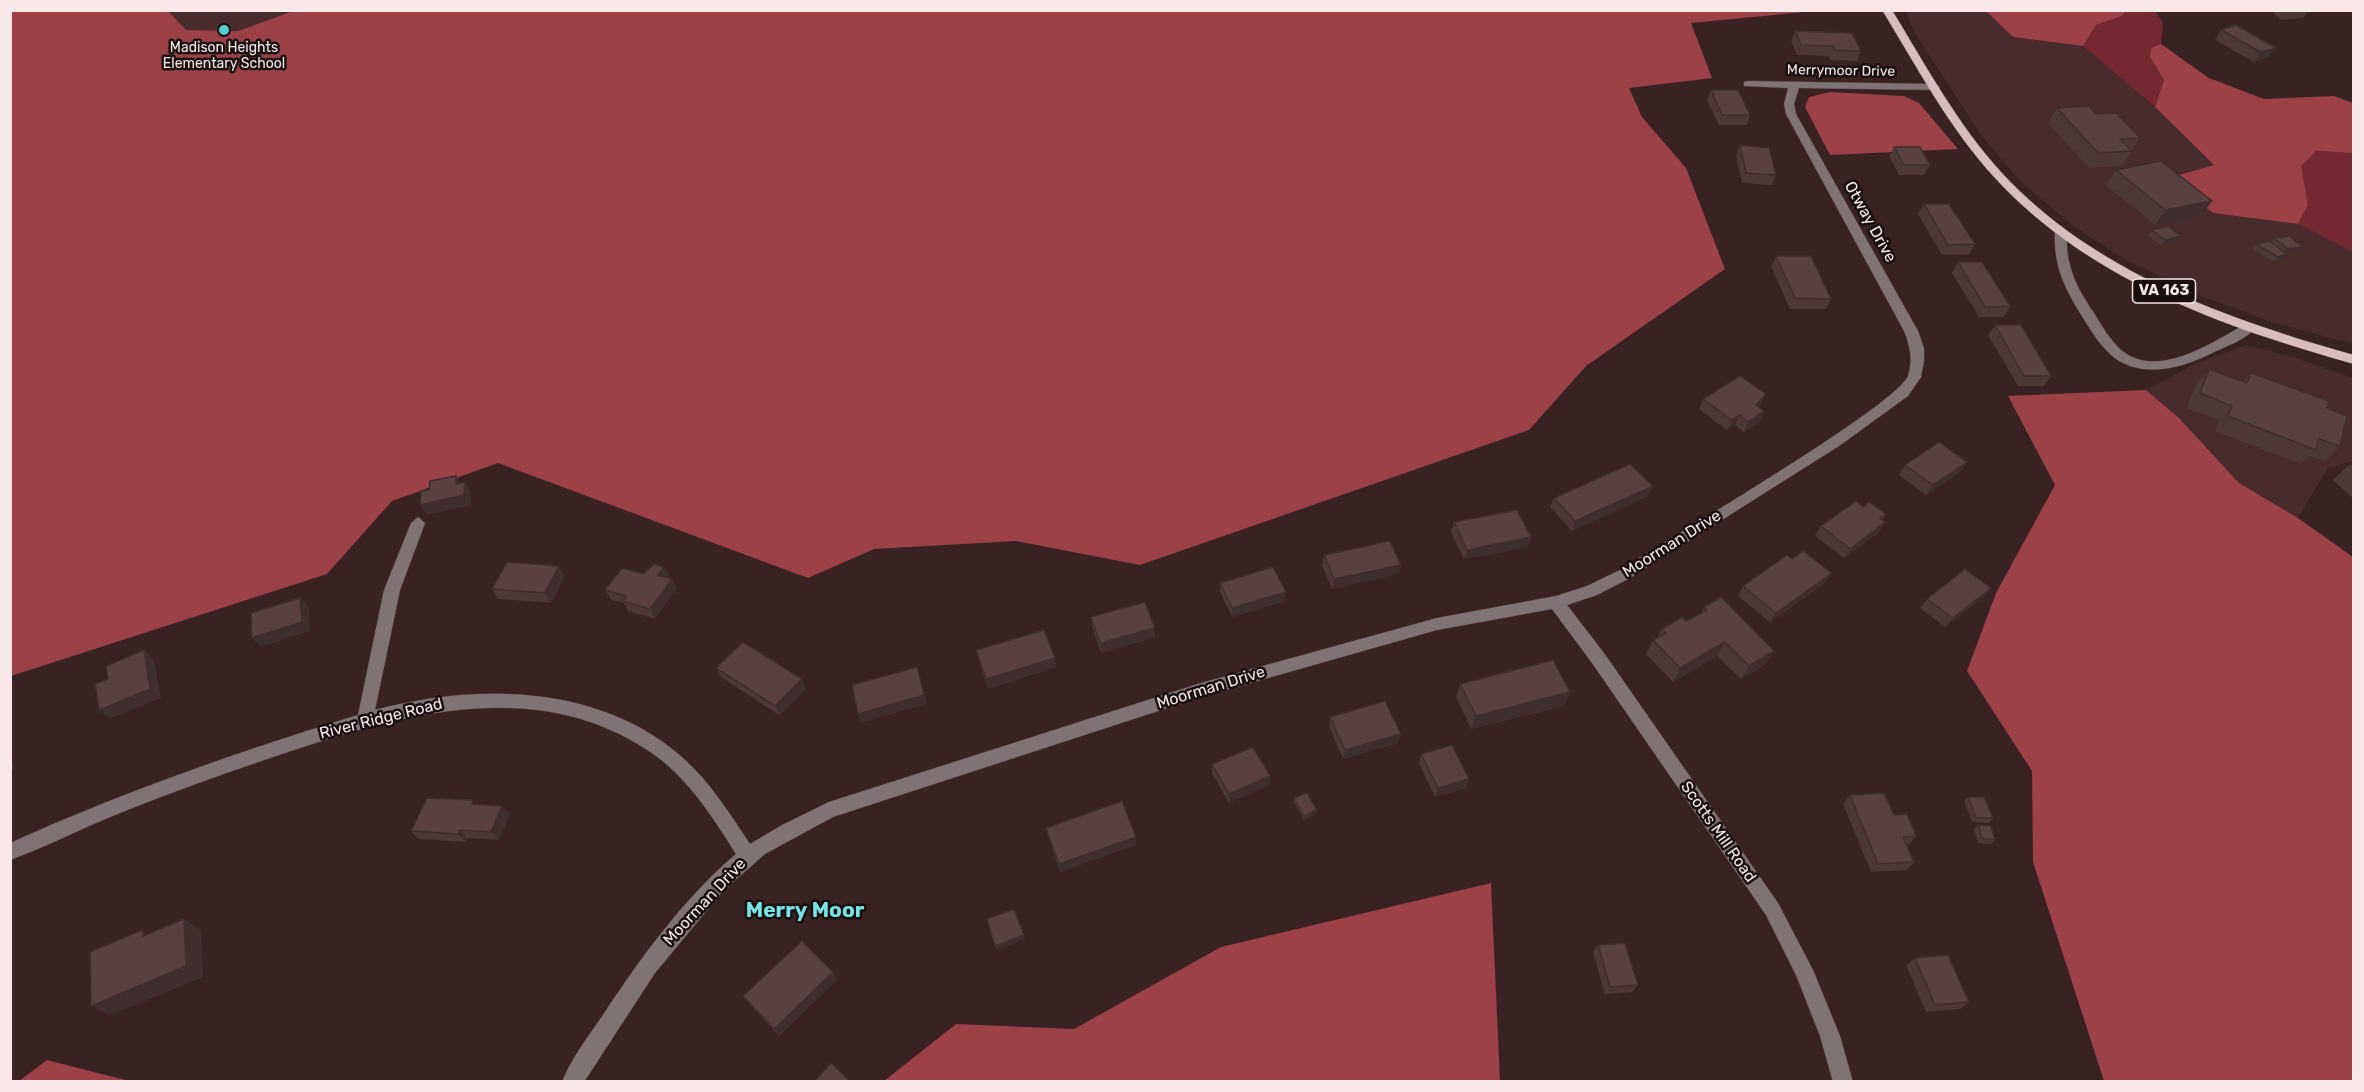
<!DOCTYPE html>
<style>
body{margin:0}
#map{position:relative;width:2364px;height:1092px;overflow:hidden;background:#382222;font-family:Rubik,sans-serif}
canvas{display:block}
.frame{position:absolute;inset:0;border:12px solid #f8e8e8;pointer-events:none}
</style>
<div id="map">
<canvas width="2364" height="1092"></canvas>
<div class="frame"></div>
</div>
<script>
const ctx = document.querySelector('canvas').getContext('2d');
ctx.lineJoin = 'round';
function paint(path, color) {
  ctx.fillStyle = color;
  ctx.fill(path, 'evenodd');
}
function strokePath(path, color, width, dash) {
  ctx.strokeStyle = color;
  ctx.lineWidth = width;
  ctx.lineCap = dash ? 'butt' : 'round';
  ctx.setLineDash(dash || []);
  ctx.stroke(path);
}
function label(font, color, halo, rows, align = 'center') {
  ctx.font = font + ' Rubik,sans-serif';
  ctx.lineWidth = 5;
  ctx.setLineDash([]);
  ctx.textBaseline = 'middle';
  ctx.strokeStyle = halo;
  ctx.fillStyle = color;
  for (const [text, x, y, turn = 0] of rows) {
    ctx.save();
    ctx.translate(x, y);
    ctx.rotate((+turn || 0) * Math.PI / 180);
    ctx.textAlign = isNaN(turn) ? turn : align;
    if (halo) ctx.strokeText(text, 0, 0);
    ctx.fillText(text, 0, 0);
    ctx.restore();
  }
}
paint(new Path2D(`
 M160,11H319L207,50Z
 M1906,11H1986L2013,37L2083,46L2155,107L2214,165L2169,178L2213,213L2298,224L2353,252V344L2271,322L2196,294L2124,259L2072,225L2021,182L1981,135L1914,32Z
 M2246,345L2296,358L2353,378V461L2328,468L2298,518L2239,483L2179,418L2146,390L2197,363Z`), '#482b2b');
paint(new Path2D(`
 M2126,11H2155L2163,23L2161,44L2151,48L2150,57L2164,80L2155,107L2083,46L2096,25L2122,16Z
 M2316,151L2353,153V252L2298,224L2308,205L2300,166Z`), '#75282f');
paint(new Path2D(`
 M296,10L1815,11L1691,23L1712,78L1629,88L1642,117L1686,168L1725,269L1586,366L1529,430L1140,565L1016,541L874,549L808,578L498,463L392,501L327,574L11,676L10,11H168L186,30L238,31Z
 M1986,11V10L2126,11L2122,16L2096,25L2083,46L2013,37Z
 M2161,44L2209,78L2264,99L2334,96L2353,103V153L2316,151L2301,166L2308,205L2298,224L2213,213L2168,178L2214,165L2155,107L2164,80L2150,57L2151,48Z
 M1830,92L1904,96L1919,103L1958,149L1830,155L1805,107L1809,97Z
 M2146,390L2179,418L2239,483L2298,518L2353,557V1081H2104L2033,862L2032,771L1967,671L1996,593L2055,485L2008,396Z
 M1491,883L1500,1081H884L956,1024L1074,1029L1221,947Z
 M47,1060L129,1081H19Z`), '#9b4147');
const minor = new Path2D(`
 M1748,81L1935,84L1940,87L1935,90L1799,88L1794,104L1796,114L1918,331L1924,348V361L1921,377L1908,396L1839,446L1630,578L1597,595L1567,605L1604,653L1778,903L1813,970L1840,1036L1853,1082H1833L1820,1036L1796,975L1766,915L1592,663L1552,609L1437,630L1201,697L833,817L765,854L724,890L655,973L584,1082H562C571,1059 587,1038 601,1018C639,960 683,899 736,854C714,819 690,781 656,756C545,676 412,711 294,750C234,770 174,791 115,815C80,829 46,847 10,860V843C123,792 240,751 358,715L384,590L411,523L418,517L425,523L400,590L375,710C477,683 600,684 683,758C710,782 730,814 750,844L782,825L829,802L1201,683L1437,618L1556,596L1587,586L1620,570C1662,543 1896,406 1908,376C1913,360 1910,346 1904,331L1786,114L1784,104L1788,88L1744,86V82Z
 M2061,228L2067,232C2065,264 2076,287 2094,313C2102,326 2110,340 2121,350C2158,380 2211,343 2244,325L2249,324L2255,328C2247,339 2225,347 2212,353C2181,369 2138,380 2110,354C2097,342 2089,327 2080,313C2064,287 2053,263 2055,232Z`);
const major = new Path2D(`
 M1882,10H1892C1926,66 1958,125 2002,173C2094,272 2226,319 2354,355V364C2223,327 2088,280 1994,177C1949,128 1917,67 1882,10Z`);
strokePath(minor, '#533e3e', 1);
strokePath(major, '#533e3e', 1);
paint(minor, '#7f7373');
paint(major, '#d7bdbd');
paint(new Path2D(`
 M2270,10H2309L2303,18L2282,20Z
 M2221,30L2269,57L2254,62L2215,40Z
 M1795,31L1861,51L1857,61L1831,60L1829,56L1797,55L1791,41Z
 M1711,90L1750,115L1747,125H1719L1707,100Z
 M2057,108L2096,114L2140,138L2122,166L2089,168L2048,123Z
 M1740,145L1776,175L1772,185L1742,183L1736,155Z
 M1894,147L1930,165L1924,175H1899L1889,157Z
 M2116,170L2201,216L2155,225L2106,185Z
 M1924,204L1975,244L1969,255H1942L1918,214Z
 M2152,230L2181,236L2177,241L2161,245L2148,235Z
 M2274,238L2298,252L2286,254L2283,260L2274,262L2252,249L2256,244L2271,242Z
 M1776,256L1831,299L1826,309H1790L1771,266Z
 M1958,262L2010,306L2004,317H1979L1952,273Z
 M1995,325L2051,376L2044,386H2018L1988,335Z
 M2209,369L2243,382L2251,373L2327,408L2340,446L2325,461L2310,456L2301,464L2215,431L2219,420L2187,408L2196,384Z
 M1703,399L1761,404L1758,407L1764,411L1760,421L1744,432L1735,425L1727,430L1699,409Z
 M1967,462L1960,472L1926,495L1899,475L1905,465Z
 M2354,464V499L2333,480L2348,466Z
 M1648,496L1572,531L1550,507L1554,498Z
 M1863,507L1886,514L1882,520L1885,522L1879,532L1844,558L1815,536L1821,526Z
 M1454,522L1528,547L1464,559L1451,532Z
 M1324,555L1401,565L1399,574L1332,589L1322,565Z
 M664,567L669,576L668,578L672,579L677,588L655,619L628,611L624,603L611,600L605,590L643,574Z
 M1832,573L1826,582L1770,622L1738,596L1743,586Z
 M565,576L551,603L498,599L492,589Z
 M1220,583L1285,601L1232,617L1220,592Z
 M1991,588L1983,597L1945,627L1920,608L1927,599Z
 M1704,607L1765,665L1741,679L1717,656L1673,682L1646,654L1653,640L1657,638L1662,629L1686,621L1700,614Z
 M1091,617L1155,637L1101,653L1092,626Z
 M976,650L1055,658L1056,667L988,689L978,659Z
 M716,668L806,689L779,715L721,677Z
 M1460,684L1570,692L1564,706L1471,729L1456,697Z
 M1330,717L1398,743L1343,759L1329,726Z
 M1421,754L1469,779L1466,788L1435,797L1419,763Z
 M1212,764L1270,776L1269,785L1229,803L1212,773Z
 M1850,795L1894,815L1916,836L1909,845H1907L1914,862L1906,870L1871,872L1843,804Z
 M1968,797L1993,818L1988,823L1972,822L1964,801Z
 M1294,798L1316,814L1304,820L1294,802Z
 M477,804L510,814L499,840L468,838L466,842L419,839L411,831Z
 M1978,825L1995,840L1991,844L1978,843L1974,829Z
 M1046,828L1136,845L1060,872L1048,836Z
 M1598,945L1638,985L1632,992L1605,994L1593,952Z
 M1915,958L1969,1002L1960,1009L1926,1012L1906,965Z
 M833,972L837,980L779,1036L748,1003L743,996Z`), '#4d3838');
paint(new Path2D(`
 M2276,48L2269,57L2254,62L2261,52Z
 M2212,201L2201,216L2155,225L2165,210Z
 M2181,236L2177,241L2161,245L2165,240Z
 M2303,247L2298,252L2283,254L2288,249Z
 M2287,254L2283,260L2274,262L2278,257Z
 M1766,394L1761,404L1751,415L1756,405Z
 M1764,411L1760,421L1744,432L1748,422Z
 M1739,415L1735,425L1727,430L1732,420Z
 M1967,462L1960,472L1926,495L1933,485Z
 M456,476L463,486L456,484Z
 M465,482L471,492V505L427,515L420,505Z
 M1653,486L1648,496L1572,531L1575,521Z
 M1885,522L1879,532L1844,558L1850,549Z
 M1531,537L1528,547L1464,559L1467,550Z
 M1401,565L1399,574L1332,589L1334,579Z
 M559,566L565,576L551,603L545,593Z
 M664,567L669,576L663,584L658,575Z
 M1832,573L1826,582L1770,622L1776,613Z
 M672,579L677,588L655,619L650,609Z
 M1991,588L1983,597L1945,627L1953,618Z
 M1286,592L1285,601L1232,617V608Z
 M300,598L309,607L310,631L261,647L252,638Z
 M1155,628V637L1101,653L1100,643Z
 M1725,642L1717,656L1673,682L1680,668Z
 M144,650L154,660L161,698L109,719L99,710Z
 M1774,651L1765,665L1741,679L1749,666Z
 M1055,658L1056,667L988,689L986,679Z
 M917,667L927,704L861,723L858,714Z
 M802,679L806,689L779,715L775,706Z
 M1570,692L1564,706L1471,729L1476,716Z
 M1401,734L1398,743L1343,759L1345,750Z
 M10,753L15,769L10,771Z
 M1270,776L1269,785L1229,803V794Z
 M1469,779L1466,788L1435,797L1438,788Z
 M502,806L510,814L499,840L491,832Z
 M1317,810L1316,814L1304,820V816Z
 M460,830L468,838L466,842L458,834Z
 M1136,837V845L1060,872L1059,864Z
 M184,919L201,930L203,977L109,1016L91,1006Z
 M142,930L160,941L143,936Z
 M1024,935L1025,939L997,950L995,946Z
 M833,972L837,980L779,1036L774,1029Z`), '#3f2e2e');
const building = new Path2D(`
 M2236,25L2276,48L2261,52L2221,30Z
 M1795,31L1852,33L1861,51L1835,50L1833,46L1801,45Z
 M1711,90H1738L1750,115H1722Z
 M2089,106L2096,114L2116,113L2140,138L2120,139L2132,151L2098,153L2057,108Z
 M1740,145L1769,148L1776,175L1746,173Z
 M1894,147H1920L1930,165H1904Z
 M2161,161L2212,201L2165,210L2116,170Z
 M1924,204H1949L1975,244L1948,245Z
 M2168,226L2181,236L2165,240L2152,230Z
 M2289,236L2303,247L2288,249L2274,238Z
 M2269,241L2287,254L2278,257L2256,244Z
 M1776,256H1811L1831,299L1795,298Z
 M1958,262H1982L2010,306L1985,307Z
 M1995,325H2021L2051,376H2024Z
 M2209,369L2247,383L2251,373L2329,401L2327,408L2347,416L2340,446L2319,439L2316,450L2228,416L2232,406L2200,393Z
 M1740,376L1766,394L1756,405L1764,411L1748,422L1739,415L1732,420L1703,399Z
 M1939,442L1967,462L1933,485L1905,465Z
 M1630,464L1653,486L1575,521L1554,498Z
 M2354,464V470L2348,466Z
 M456,476V484L465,482L464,495L420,505L421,491L429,490L430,481Z
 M1856,501L1863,507L1869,502L1886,514L1880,518L1885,522L1850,549L1821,526Z
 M1517,510L1531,537L1467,550L1454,522Z
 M1390,541L1401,565L1334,579L1324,555Z
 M1803,551L1832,573L1776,613L1743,586L1787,555L1792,559Z
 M507,562L559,566L545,593L492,589Z
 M654,564L664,567L658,575L672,579L650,609L623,601L627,596L605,590L622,568L643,574Z
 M1273,567L1286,592L1232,608L1220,583Z
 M1965,569L1991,588L1953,618L1927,599Z
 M1721,597L1774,651L1749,666L1725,642L1680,668L1653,640L1666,633L1662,629L1682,617L1686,621L1707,610L1704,607Z
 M300,598L302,622L252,638L251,613Z
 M1145,602L1155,628L1100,643L1091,617Z
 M1044,630L1055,658L986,679L976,650Z
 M743,642L802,679L775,706L716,668Z
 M144,650L150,689L99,710L95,684L108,679L106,666Z
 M1553,660L1570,692L1476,716L1460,684Z
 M917,667L924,695L858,714L852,685Z
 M1385,701L1401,734L1345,750L1330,717Z
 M1452,745L1469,779L1438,788L1421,754Z
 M1253,747L1270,776L1229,794L1212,764Z
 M1307,793L1317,810L1304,816L1294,798Z
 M1884,793L1894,815L1907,814L1916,836L1903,837L1914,862L1878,864L1850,795Z
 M1968,797H1984L1993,818H1976Z
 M427,798L473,800L472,804L502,806L491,832L460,830L458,834L411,831Z
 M1122,801L1136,837L1059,864L1046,828Z
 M1978,825L1991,826L1995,840L1982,838Z
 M1014,909L1024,935L995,946L987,919Z
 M184,919L186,966L91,1006L90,952L142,930L143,936Z
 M802,941L833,972L774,1029L743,996Z
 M1625,943L1638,985L1610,987L1598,945Z
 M1948,955L1969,1002L1935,1005L1915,958Z
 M831,1063L851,1082H814Z`);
paint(building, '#5a4141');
strokePath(building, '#3f2e2e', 1.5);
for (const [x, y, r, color] of [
 [224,30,6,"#51ccd1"]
]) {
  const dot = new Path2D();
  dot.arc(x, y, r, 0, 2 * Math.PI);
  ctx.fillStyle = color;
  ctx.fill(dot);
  strokePath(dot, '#190f0f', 2);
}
label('14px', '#f8e8e8', '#190f0f', [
 ["Madison Heights",224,48],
 ["Elementary School",224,64]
]);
label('14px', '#f8e8e8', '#190f0f', [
 ["Merrymoor Drive",1841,71,1]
]);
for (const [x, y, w] of [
 [2164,291,63]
]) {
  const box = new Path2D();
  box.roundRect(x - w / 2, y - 12, w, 24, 4.5);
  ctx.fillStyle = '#190f0f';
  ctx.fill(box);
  strokePath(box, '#f8e8e8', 1.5);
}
label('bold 15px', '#f8e8e8', null, [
 ["VA 163",2164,291]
]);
label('16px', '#f8e8e8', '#190f0f', [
 ["Otway Drive",1870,222,61],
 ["Moorman Drive",1672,544,-32],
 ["Moorman Drive",1211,688,-17],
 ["River Ridge Road",381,719,-14],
 ["Scotts Mill Road",1718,832,55],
 ["Moorman Drive",705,902,-47]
]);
label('bold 21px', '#77e3e7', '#190f0f', [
 ["Merry Moor",805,911]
]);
</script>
